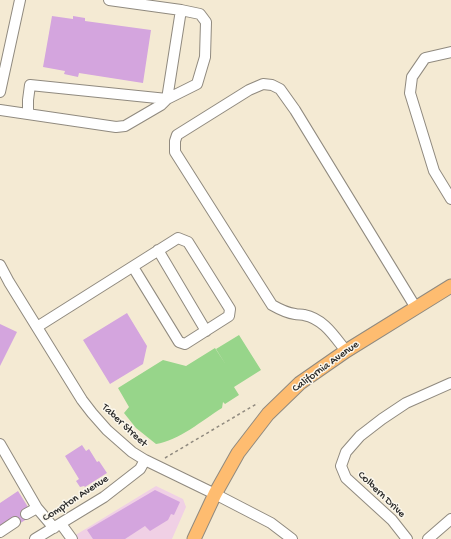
<!DOCTYPE html>
<style>
body{margin:0}
canvas{display:block;background:#f4ead3}
</style>
<canvas width="451" height="539"></canvas>
<script>
const ctx = document.querySelector('canvas').getContext('2d');
ctx.lineJoin = 'round';
function paint(path, color) {
  ctx.fillStyle = color;
  ctx.fill(path, 'evenodd');
}
function strokePath(path, color, width, dash) {
  ctx.strokeStyle = color;
  ctx.lineWidth = width;
  ctx.lineCap = dash ? 'butt' : 'round';
  ctx.setLineDash(dash || []);
  ctx.stroke(path);
}
function label(font, color, halo, rows, align = 'center') {
  ctx.font = font + ' "Gochi Hand",sans-serif';
  ctx.lineWidth = 3;
  ctx.setLineDash([]);
  ctx.textBaseline = 'middle';
  ctx.strokeStyle = halo;
  ctx.fillStyle = color;
  for (const [text, x, y, turn = 0] of rows) {
    ctx.save();
    ctx.translate(x, y);
    ctx.rotate((+turn || 0) * Math.PI / 180);
    ctx.textAlign = isNaN(turn) ? turn : align;
    if (halo) ctx.strokeText(text, 0, 0);
    ctx.fillText(text, 0, 0);
    ctx.restore();
  }
}
paint(new Path2D(`
 M156,486L183,499L186,507L172,539H69Z`), '#f0d0e5');
paint(new Path2D(`
 M239,335L261,370L234,387L239,395L225,404L223,402L222,408C203,420 178,441 156,444L136,428L124,413L129,407L118,388L163,360L186,366L215,348L226,365L216,349Z`), '#97d58a');
paint(new Path2D(`
 M52,16L73,19V16L85,18V21L151,30L143,83L79,73L78,77L64,74L65,71L43,67Z
 M127,313L147,346L143,364L110,384L83,340Z
 M0,324L17,332L0,366Z
 M82,445L86,451L89,449L97,462L99,461L107,473L85,487L84,486L80,487L76,481L79,479L65,456Z
 M155,490L180,502L174,515L171,514L168,520L150,531L145,526L125,539H93L87,530Z
 M18,491L28,507L26,511L27,519L17,525L0,528V503Z`), '#d4a5de');
const minor = new Path2D(`
 M451,52L425,58L412,77L410,93L434,171L451,199
 M0,92L20,0
 M0,110L116,127L125,126L161,105L167,99L181,10L109,0
 M28,114V100L30,85L167,99L197,84L205,57L206,22L200,14L181,10
 M158,250L206,331
 M0,265L9,282L82,400L92,413L107,430L132,452L145,460L215,494L271,523L292,539
 M37,327L178,238L188,242L230,309L229,316L185,344L179,342L133,267
 M346,351C334,336 324,319 304,315C301,314 298,315 295,314C287,313 279,309 272,305L175,152V141L177,135L249,90L263,84L272,85L280,89L295,110L416,308
 M0,444L37,508L54,528
 M26,514L37,508
 M61,524L72,539
 M0,532L15,522
 M35,539L104,497L140,469L145,460
 M407,539L392,520L346,478L341,466L346,452L360,436L382,419L406,403L451,383
 M428,539L451,519`);
const major = new Path2D(`
 M194,539L215,494L238,453L268,414L300,383L346,351L451,286`);
strokePath(minor, '#908a7f', 12);
strokePath(major, '#908a7f', 15);
strokePath(new Path2D(`
 M165,458L258,403`), '#908a7f', 1.5, [3, 3]);
strokePath(minor, '#fff', 10);
strokePath(major, '#febc70', 13);
label('11px', '#2b2b2b', '#fbf7ec', [
 ["California Avenue",326,367,-36],
 ["Taber Street",124,426,43],
 ["Colbern Drive",381,495,44],
 ["Compton Avenue",76,499,-33]
]);
</script>
